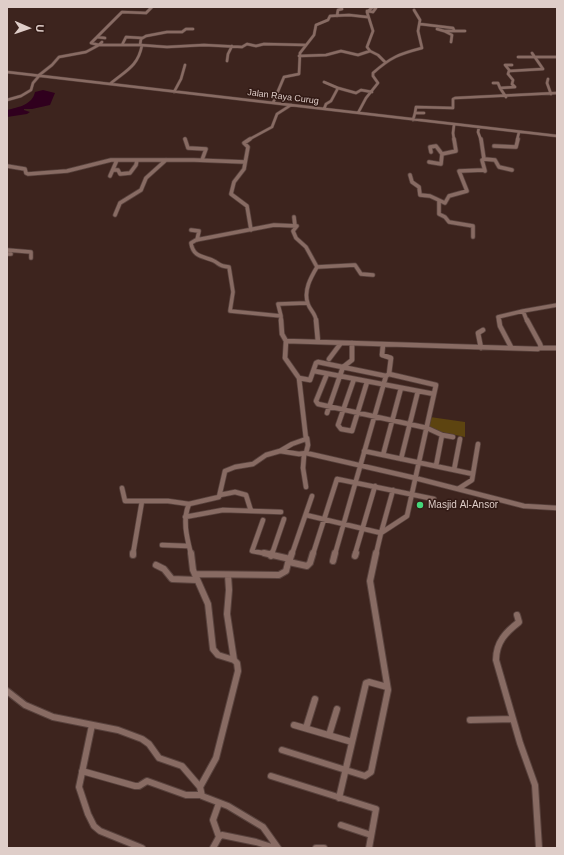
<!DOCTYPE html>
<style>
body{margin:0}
#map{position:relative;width:564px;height:855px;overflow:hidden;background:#3d241e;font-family:Arial,sans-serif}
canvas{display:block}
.frame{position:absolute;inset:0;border:8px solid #dfcec9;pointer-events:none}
.north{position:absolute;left:8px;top:8px;width:40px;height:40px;-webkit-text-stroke:3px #321a15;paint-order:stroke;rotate:92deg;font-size:11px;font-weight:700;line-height:16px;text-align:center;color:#dfcec9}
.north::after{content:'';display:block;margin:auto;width:14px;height:18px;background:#dfcec9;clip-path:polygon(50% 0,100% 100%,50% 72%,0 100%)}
</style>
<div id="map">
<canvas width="564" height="855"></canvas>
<div class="frame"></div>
<div class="north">U</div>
</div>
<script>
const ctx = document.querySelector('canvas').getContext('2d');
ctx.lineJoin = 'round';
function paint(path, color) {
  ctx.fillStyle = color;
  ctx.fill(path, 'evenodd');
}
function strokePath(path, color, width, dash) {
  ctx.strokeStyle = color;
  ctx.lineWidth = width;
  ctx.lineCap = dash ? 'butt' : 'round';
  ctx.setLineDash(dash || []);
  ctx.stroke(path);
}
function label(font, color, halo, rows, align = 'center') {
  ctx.font = font + ' Arial,sans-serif';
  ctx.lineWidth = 3;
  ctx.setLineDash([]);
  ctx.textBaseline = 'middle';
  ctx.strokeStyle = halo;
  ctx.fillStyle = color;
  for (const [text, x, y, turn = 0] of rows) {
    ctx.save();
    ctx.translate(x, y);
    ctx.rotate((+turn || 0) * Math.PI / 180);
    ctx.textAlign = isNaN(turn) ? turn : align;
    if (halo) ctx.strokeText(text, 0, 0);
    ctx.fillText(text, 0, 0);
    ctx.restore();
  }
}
paint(new Path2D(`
 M430,417L465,422V437L427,429Z`), '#5d4410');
paint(new Path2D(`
 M43,90L55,93L50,105L32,109H24V110L30,112L27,114L7,117V110C19,107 32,105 35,92Z`), '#30001e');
const minorFar3 = new Path2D(`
 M367,11L373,12L376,8L373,7
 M337,16L338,10L342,9
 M420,24L453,28L454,30
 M437,29L444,31H465
 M444,31L452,35L451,42
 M97,37L105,38
 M102,42L99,45L91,43L122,12L146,13L152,7
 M122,45L126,37L142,38
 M140,45L141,39L146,36L167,32H182L186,29H193
 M370,51L367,47L373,31L367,12L373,7
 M299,56L326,55L341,51L358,55L370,51L378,55L385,62
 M518,57H557
 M227,61L228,54L232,46
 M510,71L505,65H512
 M7,72L557,136
 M38,76L52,65L59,57L86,52L99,45H140L167,47L204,45L242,47L247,44L256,46L264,44L306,45
 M548,79L547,83L551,94
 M324,82L338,88
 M493,83H498L500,88
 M110,84C125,71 138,67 142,45
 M174,92L181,79L185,65
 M506,97L500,88L515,87L512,84L513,80L508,74L509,71L543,69L532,53
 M7,100L21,96L31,90L33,83L39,76
 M273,103L284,77L299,74L300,53L314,35L316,25L328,20L330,16L349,15L367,17
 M324,109L326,104L331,101L338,88L356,93L361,90L372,92
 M358,113L366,98L378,83L373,76V73C391,57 399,54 422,48L418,31L420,20L414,10
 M415,113L416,107L453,108V99L455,98L557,93
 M413,120L415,113H424
 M454,125L453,133L454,140
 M479,127L478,132L481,140
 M185,139V140
 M248,140L272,127L277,114L291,105
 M517,140L519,132`);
const minorFar2 = new Path2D(`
 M185,139L188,148L206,149L202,160
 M250,139L244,143L248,147L244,169L234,182L231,194L247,206L251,230
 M481,139L484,159L495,160L499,167L512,170
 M494,146L516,147L518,139
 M431,152L430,147L436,146L442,154
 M484,159L482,160L485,171
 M429,162L441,164L442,154L456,151L454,139
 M7,166L25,169L26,173L28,174L67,171L111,160H194L245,162
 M113,170H118L120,174L130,173L136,165L137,160
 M410,175L412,182L419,187L420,195L430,196L445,203L449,196L467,191L459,171L484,170
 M110,176L117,160
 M439,201V214L445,217L449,222L473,226V237
 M115,215L120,203L141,190L146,178L166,160
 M294,217L295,226
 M191,230L199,231L197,240
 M7,250L31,252V258
 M7,254H11
 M317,267L355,265L361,274L373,275
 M281,316L278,304L307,303
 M281,321V316L230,311L233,292L229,267C217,266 221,264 212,260C201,256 193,256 191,243L196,240L274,225L297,226L293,231L296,238L306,247L317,267C311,277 303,291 308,304C310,310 316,314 316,321
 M499,321L498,317L523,311
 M527,321L523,311L557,305`);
const minorFar1 = new Path2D(`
 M316,320L318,342L538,349L541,347L540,344L527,320
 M499,320L500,326L511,347
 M286,341L318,342
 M383,345L382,355L391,358L389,374
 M481,348L478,333L483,330
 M541,348H557
 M329,359L341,343
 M314,371L434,394
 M327,374L316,401L318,404L427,428L442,435L453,437
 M299,378L310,380L316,363L318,362L386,376L389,374L436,385L407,516L381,533L376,554
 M354,379L338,425L341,429L352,431L367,382
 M327,413L343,367L352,360V343
 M280,451L299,454L306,453L415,478L524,506L557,508
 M364,451L473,474
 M306,453L308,445L307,438
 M304,455L303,468L306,487
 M383,455L401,388
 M401,459L418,391
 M436,466L442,435
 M454,470L460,439
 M122,488L125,501H168L189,504
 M458,489L472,480L478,444
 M220,495L235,492L246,495L251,511
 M306,515L381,533L393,490
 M185,517L223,510L281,512
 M263,520L252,551L268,554
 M162,545L188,546
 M133,554L142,501
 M191,554C187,538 182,520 189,504L219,497L225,471L235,467L253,464L266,455L280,451L292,444L306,439L299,378L285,358L286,341L282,334L281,320
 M272,554L284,519
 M292,554L312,496
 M313,554L337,479L434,499
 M335,554L386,376
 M355,554L375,486`);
const minor = new Path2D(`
 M191,553L193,570L208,604L213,649L218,655L234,660L237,663L238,671L216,758L200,787L202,796L228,806L263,827L278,848
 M264,553L290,559L292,553
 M133,555V553
 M271,556L272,553
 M355,556L356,553
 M333,561L335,553
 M289,562L307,566L310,563L313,553
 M156,565L164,569L172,579L197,580
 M195,574L279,575L286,571L289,559
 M228,575L229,590L227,614L234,660
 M517,615L519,622C506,632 496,642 496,660L520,743L535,785L539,848
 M7,691L25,705L53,717L118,730L142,739L149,744L159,758L182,766L200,787
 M470,720L513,719
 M92,725L79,787L88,814L94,826L100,831L142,848
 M294,725L352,742
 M306,728L315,699
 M329,735L337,709
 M282,750L365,776L371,772L388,690L370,581L376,553
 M82,771L135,786H139L147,781L186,795H201
 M271,776L376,809L369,848
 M339,798L366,683L369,682L387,687
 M219,803L213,820L219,837
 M341,825L371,835
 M219,837L222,835L256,842L275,848
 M213,848L219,837
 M316,848H324`);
strokePath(minorFar3, '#58423d', 3.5);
strokePath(minorFar2, '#58423d', 5);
strokePath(minorFar1, '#58423d', 6);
strokePath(minor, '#58423d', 8);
strokePath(minorFar3, '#886b63', 2.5);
strokePath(minorFar2, '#886b63', 3.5);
strokePath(minorFar1, '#886b63', 4.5);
strokePath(minor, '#886b63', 6);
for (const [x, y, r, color] of [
 [420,505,4,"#45d77a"]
]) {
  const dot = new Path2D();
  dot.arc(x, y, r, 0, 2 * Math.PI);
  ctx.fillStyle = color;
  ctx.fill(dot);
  strokePath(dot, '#321a15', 1.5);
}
label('9px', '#dfcec9', '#321a15', [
 ["Jalan Raya Curug",283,97,7]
]);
label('10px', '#dfcec9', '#321a15', [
 ["Masjid Al-Ansor",428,505]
], 'left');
</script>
